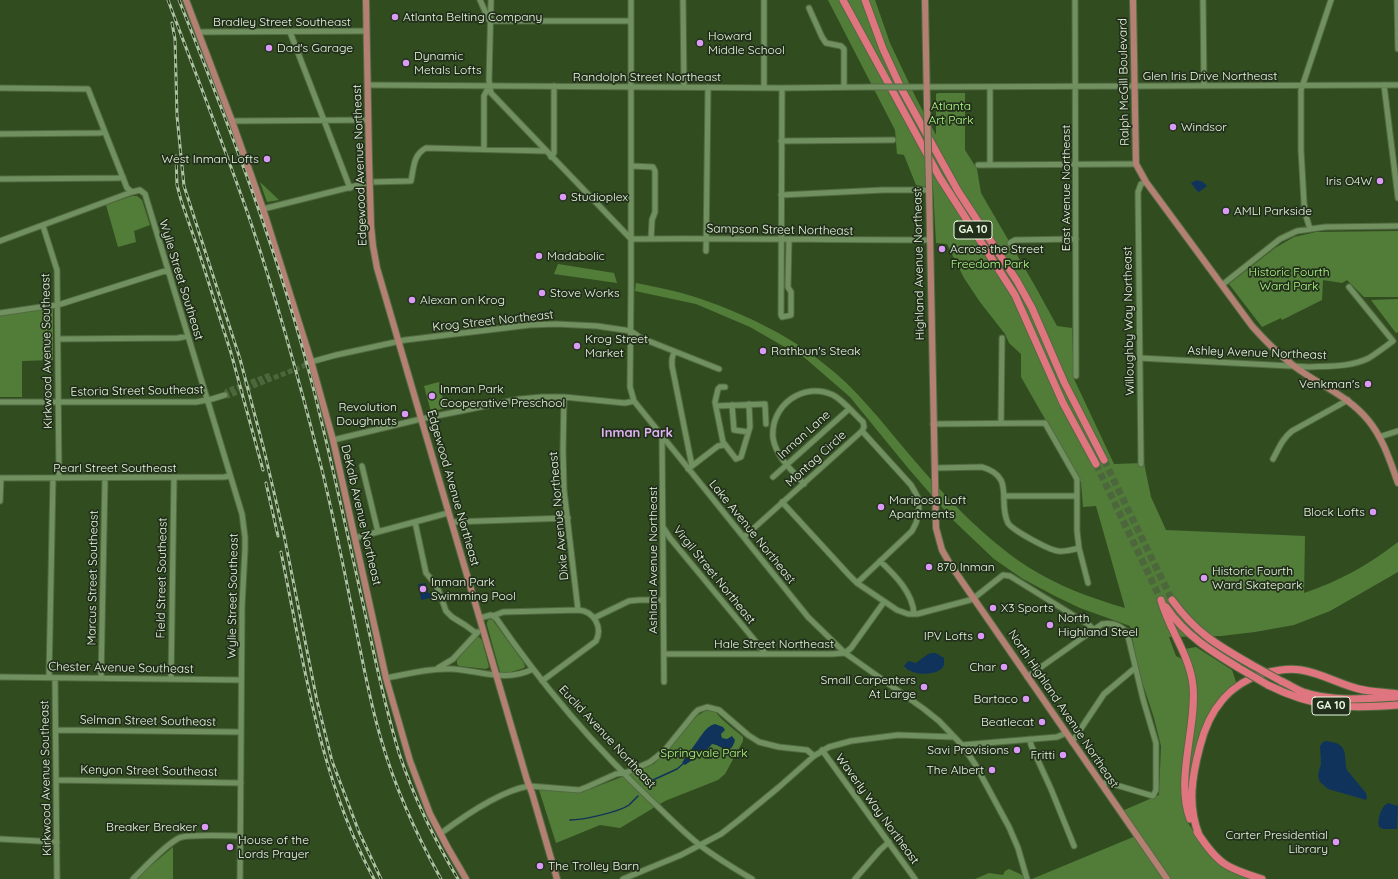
<!DOCTYPE html>
<style>
body{margin:0}
canvas{display:block;background:#314d20}
</style>
<canvas width="1398" height="879"></canvas>
<script>
const ctx = document.querySelector('canvas').getContext('2d');
ctx.lineJoin = 'round';
function paint(path, color) {
  ctx.fillStyle = color;
  ctx.fill(path, 'evenodd');
}
function strokePath(path, color, width, dash) {
  ctx.strokeStyle = color;
  ctx.lineWidth = width;
  ctx.lineCap = dash ? 'butt' : 'round';
  ctx.setLineDash(dash || []);
  ctx.stroke(path);
}
function label(font, color, halo, rows, align = 'center') {
  ctx.font = font + ' Quicksand,sans-serif';
  ctx.lineWidth = 3.5;
  ctx.setLineDash([]);
  ctx.textBaseline = 'middle';
  ctx.strokeStyle = halo;
  ctx.fillStyle = color;
  for (const [text, x, y, turn = 0] of rows) {
    ctx.save();
    ctx.translate(x, y);
    ctx.rotate((+turn || 0) * Math.PI / 180);
    ctx.textAlign = isNaN(turn) ? turn : align;
    if (halo) ctx.strokeText(text, 0, 0);
    ctx.fillText(text, 0, 0);
    ctx.restore();
  }
}
paint(new Path2D(`
 M828,0H875L890,43L917,100L936,135V94L938,93H965V150L977,169L981,193L1035,286L1057,326L1072,328L1074,379L1114,464L1144,463L1151,497L1166,530L1305,536L1304,593C1338,582 1370,564 1398,542V572L1330,611L1294,625L1255,632L1221,636L1169,637L1176,656L1184,660L1189,679L1191,691L1184,799L1188,823L1208,853L1226,869L1253,879H1032L1138,835L1122,811L1159,795L1161,746L1154,718L1136,663L1137,662L1130,626L1080,608L1057,597L1023,579L994,559L954,521L908,468L850,397L798,352L783,346L750,327L696,304L635,291L636,283C656,287 676,291 695,297C738,311 788,334 823,363C856,388 881,421 908,453C943,494 982,537 1028,567C1058,586 1091,598 1125,608L1096,506L1083,507L1081,482L1021,377V354L1009,343L1005,334L980,302L964,278L947,244L936,243L933,188L916,185L904,155L897,154L895,130Z
 M260,182L279,200L267,202Z
 M132,196H137L142,200L150,225L134,231L136,242L118,247L106,205Z
 M1398,231V297H1364L1347,280L1342,283L1323,280L1322,300L1282,320L1281,318L1262,327L1229,284L1275,248L1294,237L1316,232Z
 M558,264L614,273L617,283L554,274Z
 M1398,299V332L1396,333L1371,300Z
 M52,308L53,310V360L22,361V397H0V316Z
 M439,382L445,408L431,412L424,386Z
 M489,619L493,620L494,622L524,663L525,667L524,668L511,672H500L487,625V622Z
 M479,637L482,640L489,667L486,669L459,666L457,664V660L476,638Z
 M1196,647L1232,670L1237,685L1208,717L1190,799L1186,790L1194,712L1185,649Z
 M705,711H715C722,721 734,729 743,737V741L725,774L718,780L665,801L620,828L600,825L556,843L539,790L577,791L588,790L645,768L654,764L697,716Z
 M173,847V879H135Z
 M1009,869L1020,874L1027,879H975L989,873L1003,875L1005,871Z`), '#527d38');
paint(new Path2D(`
 M1197,180L1203,182L1207,186L1199,192L1197,191L1191,183Z
 M426,583L428,593H430L431,598L421,600L418,584Z
 M932,653H936L944,658V665C943,667 942,669 940,670C931,676 910,675 904,666L908,661L916,663L928,654Z
 M715,724L723,727L725,730L721,734L722,738L727,739L732,736L735,740C730,758 722,745 712,744L707,750L685,765L682,763C685,757 689,753 693,747C699,740 705,726 715,724Z
 M1326,741C1330,742 1335,742 1338,744C1348,749 1344,761 1347,770L1366,793L1367,797L1366,800L1328,789L1320,782L1318,776L1319,771L1321,764L1320,746L1323,742Z
 M1388,803L1398,806L1397,829H1383L1379,827C1377,820 1381,806 1388,803Z`), '#10335c');
strokePath(new Path2D(`
 M653,780L677,769L684,763
 M570,820C583,820 619,812 629,805C632,802 635,799 638,796`), '#10335c', 1.5);
strokePath(new Path2D(`
 M225,395L228,396L306,365L307,363
 M225,395L227,391L270,375`), '#4d673d', 5, [5, 2.5]);
strokePath(new Path2D(`
 M1104,460L1172,600
 M1096,464L1161,600`), '#4d673d', 7, [7, 3.5]);
const minor = new Path2D(`
 M480,0L489,20
 M491,0L489,80L491,93L631,239
 M631,0V288L630,387L634,401L808,617L845,653L924,709L939,721L962,745L975,764L1009,827L1018,848L1027,879
 M683,0L684,87
 M764,0V88
 M1075,0L1076,376
 M1203,0L1204,86
 M1397,0L1398,49
 M809,8L822,37L826,43L841,46L844,49V87
 M490,21H631
 M198,32L366,31
 M290,32L350,188
 M368,85L782,88L872,87
 M1384,85L1398,198
 M915,87L1398,85
 M990,87V165
 M0,88L88,89L127,188L132,192
 M782,88L781,315L782,317L791,315V292L788,287L789,239
 M232,121L368,120
 M0,134L99,133L105,132
 M781,141L893,140
 M484,149V96L489,86
 M551,157L554,153V86
 M978,165L1136,164
 M631,166L653,167L655,171V212L652,220L651,239
 M0,179L118,178L123,177
 M781,195L883,190H929
 M263,209L371,182L411,181C414,167 413,155 426,148L545,151
 M43,226L57,270L59,478
 M1310,229L1306,216L1304,203L1301,150V90L1331,0
 M631,239C731,238 830,240 929,240
 M0,241L132,192L140,190L145,194L242,514L245,537V549L242,606L240,879
 M1010,243L1015,240L1076,239
 M706,251L708,87
 M1222,285L1280,239L1297,231L1325,227L1398,226
 M0,313L61,304L168,270
 M58,339L178,338L188,336
 M674,351L672,359V366L692,466L688,469
 M1139,358L1310,367C1330,366 1351,367 1369,358C1377,353 1385,347 1393,341L1349,287
 M307,363L336,355L405,340L530,325L556,324L597,326L631,331L641,338L719,369
 M725,387H720L718,389L715,402L723,442L736,459L741,457L750,427L749,404
 M564,397L563,450L564,490L578,610
 M0,402H196L212,399L225,395
 M732,405L734,430L748,432
 M716,406L765,404L766,424
 M1001,423L1002,338
 M933,424L1045,423L1077,479V531L1079,548L1088,583
 M662,437L664,682
 M1379,437L1398,431
 M333,440L421,419L520,399L542,397H564L625,403L634,401
 M1273,459C1279,448 1282,439 1292,431L1348,400
 M1141,464L1138,192L1141,184L1146,182
 M362,466L378,532
 M692,466L718,446L724,445
 M935,468L982,467C1016,477 997,501 1008,523C1012,530 1049,550 1058,551C1065,552 1072,550 1079,548
 M773,477L849,409
 M0,478L224,477L230,476
 M804,484C792,470 776,457 773,438C770,405 804,381 833,395C843,400 855,415 863,422L864,427L862,431
 M1005,496H1077
 M0,501L1,478
 M782,502L849,575L857,583L897,610L908,614H917L970,600L974,598L1003,575L1010,576L1089,625L1093,629
 M415,522L426,573L437,586L446,611L452,617L465,625L476,633
 M451,522L568,518
 M663,527L670,538L766,654
 M744,537L862,431L911,485L915,492L918,498L919,511L916,523L912,531L857,583
 M355,538L448,513
 M880,561C895,575 913,593 914,614
 M493,616L503,612L578,610C594,611 603,627 596,641L542,681
 M480,618L491,615L496,618C542,685 595,747 654,803C669,817 684,833 701,846C717,858 735,869 752,879
 M594,618L629,601L639,600H663
 M664,654H832L845,653L851,648L884,602
 M438,668L453,659L478,632
 M0,677L241,680
 M49,677L53,478
 M1027,677L1102,624C1112,622 1120,625 1127,632L1143,699L1156,743V790L1153,796L1106,782L1102,785
 M55,678L57,879
 M101,678L105,478
 M386,678C408,674 429,668 451,669C479,670 506,683 533,669
 M171,679L174,477
 M56,730L241,732
 M1030,739L1031,745L1051,789L1074,846
 M1072,742L1104,694L1135,668
 M962,745L1057,737L1066,733
 M822,750L915,879
 M56,780L241,783
 M440,834C464,816 500,791 529,786L579,790L587,787L616,774L628,772L650,762L664,751L694,714L698,710L707,707L719,710L748,735L759,742L779,747L807,750L814,756
 M0,839L57,842
 M133,879C145,867 165,845 179,838C188,834 228,836 240,836
 M623,879L681,855L721,834L739,820L779,787L814,756L829,747L851,741L898,735L954,737
 M855,879L880,850L889,842`);
const major = new Path2D(`
 M186,0L232,121L263,209L311,361L333,440L386,678L410,761L430,814L448,848L466,879
 M366,0L369,160
 M925,0L927,104
 M1133,0L1136,164L1146,182L1252,326C1268,344 1284,360 1304,373C1326,388 1350,398 1368,420C1383,438 1390,461 1398,483
 M929,188L936,528L942,550L950,564L1167,879
 M371,226L373,246L377,268L527,780L532,793L557,879`);
const highway = new Path2D(`
 M843,0L940,178L1015,295L1063,403L1096,464
 M865,0L883,49L901,88L958,191L1017,281L1032,308L1064,382L1104,460
 M1161,600C1169,630 1190,655 1193,686C1197,727 1175,779 1190,819
 M1172,600C1196,633 1217,645 1252,665
 M1166,607C1185,635 1211,651 1239,668
 M1281,681C1288,684 1295,689 1303,692C1332,702 1366,699 1396,697
 M1268,685C1314,708 1347,709 1398,705
 M1197,832C1218,864 1226,868 1262,879
 M1199,835C1187,805 1192,776 1200,746C1209,710 1228,684 1265,673C1277,670 1289,668 1301,670C1321,673 1339,684 1359,689C1371,692 1385,692 1398,694`);
strokePath(minor, '#536a42', 7);
strokePath(major, '#536a42', 8);
strokePath(highway, '#536a42', 9);
strokePath(minor, '#719060', 5);
strokePath(major, '#b38073', 6);
strokePath(highway, '#df757f', 7);
const rail = new Path2D(`
 M168,0C196,75 226,150 252,226C278,304 300,383 320,462C335,521 346,580 358,639C365,673 371,706 381,739C395,788 416,834 441,879
 M179,0C230,128 280,257 314,391C331,459 346,527 361,595C373,648 383,701 399,753C414,798 434,839 458,879
 M172,23L175,39L177,116L184,186L240,359L264,450L284,535L317,701L332,761L359,832L381,879
 M176,156L177,185L181,200L198,249L231,353L263,470
 M266,483L278,536
 M281,552C304,663 319,778 374,879`);
strokePath(rail, '#aec3a2', 3);
strokePath(rail, '#222f1b', 1.5, [4.5]);
const minorBridge = new Path2D(`
 M872,87H915`);
const majorBridge = new Path2D(`
 M927,104L929,188
 M369,160L371,226`);
const highwayBridge = new Path2D(`
 M1252,665L1281,681
 M1239,668L1268,685`);
strokePath(minorBridge, '#536a42', 7, []);
strokePath(majorBridge, '#536a42', 8, []);
strokePath(highwayBridge, '#536a42', 9, []);
strokePath(minorBridge, '#719060', 5);
strokePath(majorBridge, '#b38073', 6);
strokePath(highwayBridge, '#df757f', 7);
for (const [x, y, r, color] of [
 [395,17,4,"#da9af6"],
 [700,43,4,"#da9af6"],
 [269,48,4,"#da9af6"],
 [406,63,4,"#da9af6"],
 [1173,127,4,"#da9af6"],
 [267,159,4,"#da9af6"],
 [1380,181,4,"#da9af6"],
 [563,197,4,"#da9af6"],
 [1226,211,4,"#da9af6"],
 [942,249,4,"#da9af6"],
 [539,256,4,"#da9af6"],
 [542,293,4,"#da9af6"],
 [412,300,4,"#da9af6"],
 [577,346,4,"#da9af6"],
 [763,351,4,"#da9af6"],
 [1368,384,4,"#da9af6"],
 [432,396,4,"#da9af6"],
 [405,414,4,"#da9af6"],
 [881,507,4,"#da9af6"],
 [1373,512,4,"#da9af6"],
 [929,567,4,"#da9af6"],
 [1204,578,4,"#da9af6"],
 [423,589,4,"#da9af6"],
 [993,608,4,"#da9af6"],
 [1050,625,4,"#da9af6"],
 [981,636,4,"#da9af6"],
 [1004,667,4,"#da9af6"],
 [924,687,4,"#da9af6"],
 [1026,699,4,"#da9af6"],
 [1042,722,4,"#da9af6"],
 [1017,750,4,"#da9af6"],
 [1063,755,4,"#da9af6"],
 [992,770,4,"#da9af6"],
 [205,827,4,"#da9af6"],
 [1336,842,4,"#da9af6"],
 [230,847,4,"#da9af6"],
 [540,866,4,"#da9af6"]
]) {
  const dot = new Path2D();
  dot.arc(x, y, r, 0, 2 * Math.PI);
  ctx.fillStyle = color;
  ctx.fill(dot);
  strokePath(dot, '#222f1b', 1.5);
}
for (const [x, y, w] of [
 [973,230,38],
 [1331,706,38]
]) {
  const box = new Path2D();
  box.roundRect(x - w / 2, y - 9, w, 18, 3);
  ctx.fillStyle = '#222f1b';
  ctx.fill(box);
  strokePath(box, '#eafbe1', 1);
}
label('bold 11px', '#eafbe1', null, [
 ["GA 10",973,230],
 ["GA 10",1331,706]
]);
label('12px', '#eafbe1', '#222f1b', [
 ["Atlanta Belting Company",403,17],
 ["Howard",708,36],
 ["Middle School",708,50],
 ["Dad's Garage",277,48],
 ["Dynamic",414,56],
 ["Metals Lofts",414,70],
 ["Windsor",1181,127],
 ["West Inman Lofts",259,159,"right"],
 ["Iris O4W",1372,181,"right"],
 ["Studioplex",571,197],
 ["AMLI Parkside",1234,211],
 ["Across the Street",950,249],
 ["Madabolic",547,256],
 ["Stove Works",550,293],
 ["Alexan on Krog",420,300],
 ["Krog Street",585,339],
 ["Market",585,353],
 ["Rathbun's Steak",771,351],
 ["Venkman's",1360,384,"right"],
 ["Inman Park",440,389],
 ["Cooperative Preschool",440,403],
 ["Revolution",397,407,"right"],
 ["Doughnuts",397,421,"right"],
 ["Mariposa Loft",889,500],
 ["Apartments",889,514],
 ["Block Lofts",1365,512,"right"],
 ["870 Inman",937,567],
 ["Historic Fourth",1212,571],
 ["Ward Skatepark",1212,585],
 ["Inman Park",431,582],
 ["Swimming Pool",431,596],
 ["X3 Sports",1001,608],
 ["North",1058,618],
 ["Highland Steel",1058,632],
 ["IPV Lofts",973,636,"right"],
 ["Char",996,667,"right"],
 ["Small Carpenters",916,680,"right"],
 ["At Large",916,694,"right"],
 ["Bartaco",1018,699,"right"],
 ["Beatlecat",1034,722,"right"],
 ["Savi Provisions",1009,750,"right"],
 ["Fritti",1055,755,"right"],
 ["The Albert",984,770,"right"],
 ["Breaker Breaker",197,827,"right"],
 ["Carter Presidential",1328,835,"right"],
 ["Library",1328,849,"right"],
 ["House of the",238,840],
 ["Lords Prayer",238,854],
 ["The Trolley Barn",548,866]
], 'left');
label('12px', '#eafbe1', '#222f1b', [
 ["Bradley Street Southeast",282,22],
 ["Glen Iris Drive Northeast",1210,76],
 ["Randolph Street Northeast",647,77],
 ["Ralph McGill Boulevard",1124,82,-91],
 ["Edgewood Avenue Northeast",360,165,-92],
 ["East Avenue Northeast",1066,188,-90],
 ["Sampson Street Northeast",780,230,1],
 ["Highland Avenue Northeast",919,264,-91],
 ["Wylie Street Southeast",181,280,73],
 ["Krog Street Northeast",493,321,-6],
 ["Willoughby Way Northeast",1129,321,-91],
 ["Kirkwood Avenue Southeast",47,351,-91],
 ["Ashley Avenue Northeast",1257,353,2],
 ["Estoria Street Southeast",137,391,-1],
 ["Inman Lane",804,435,-42],
 ["Montag Circle",816,459,-42],
 ["Pearl Street Southeast",115,468],
 ["Edgewood Avenue Northeast",453,488,74],
 ["DeKalb Avenue Northeast",361,515,77],
 ["Dixie Avenue Northeast",559,516,-95],
 ["Lake Avenue Northeast",752,532,51],
 ["Ashland Avenue Northeast",653,560,-90],
 ["Virgil Street Northeast",714,575,51],
 ["Marcus Street Southeast",93,578,-89],
 ["Field Street Southeast",162,578,-89],
 ["Wylie Street Southeast",233,596,-89],
 ["Hale Street Northeast",774,644],
 ["Chester Avenue Southeast",121,668,1],
 ["North Highland Avenue Northeast",1063,709,56],
 ["Selman Street Southeast",148,721,1],
 ["Euclid Avenue Northeast",607,737,47],
 ["Kenyon Street Southeast",149,771,1],
 ["Kirkwood Avenue Southeast",46,778,-91],
 ["Waverly Way Northeast",877,809,54]
]);
label('12px', '#b0fb85', '#222f1b', [
 ["Atlanta",951,106],
 ["Art Park",951,120],
 ["Freedom Park",990,264],
 ["Historic Fourth",1289,272],
 ["Ward Park",1289,286],
 ["Springvale Park",704,753]
]);
label('bold 13px', '#e0b4f4', '#222f1b', [
 ["Inman Park",637,433]
]);
</script>
